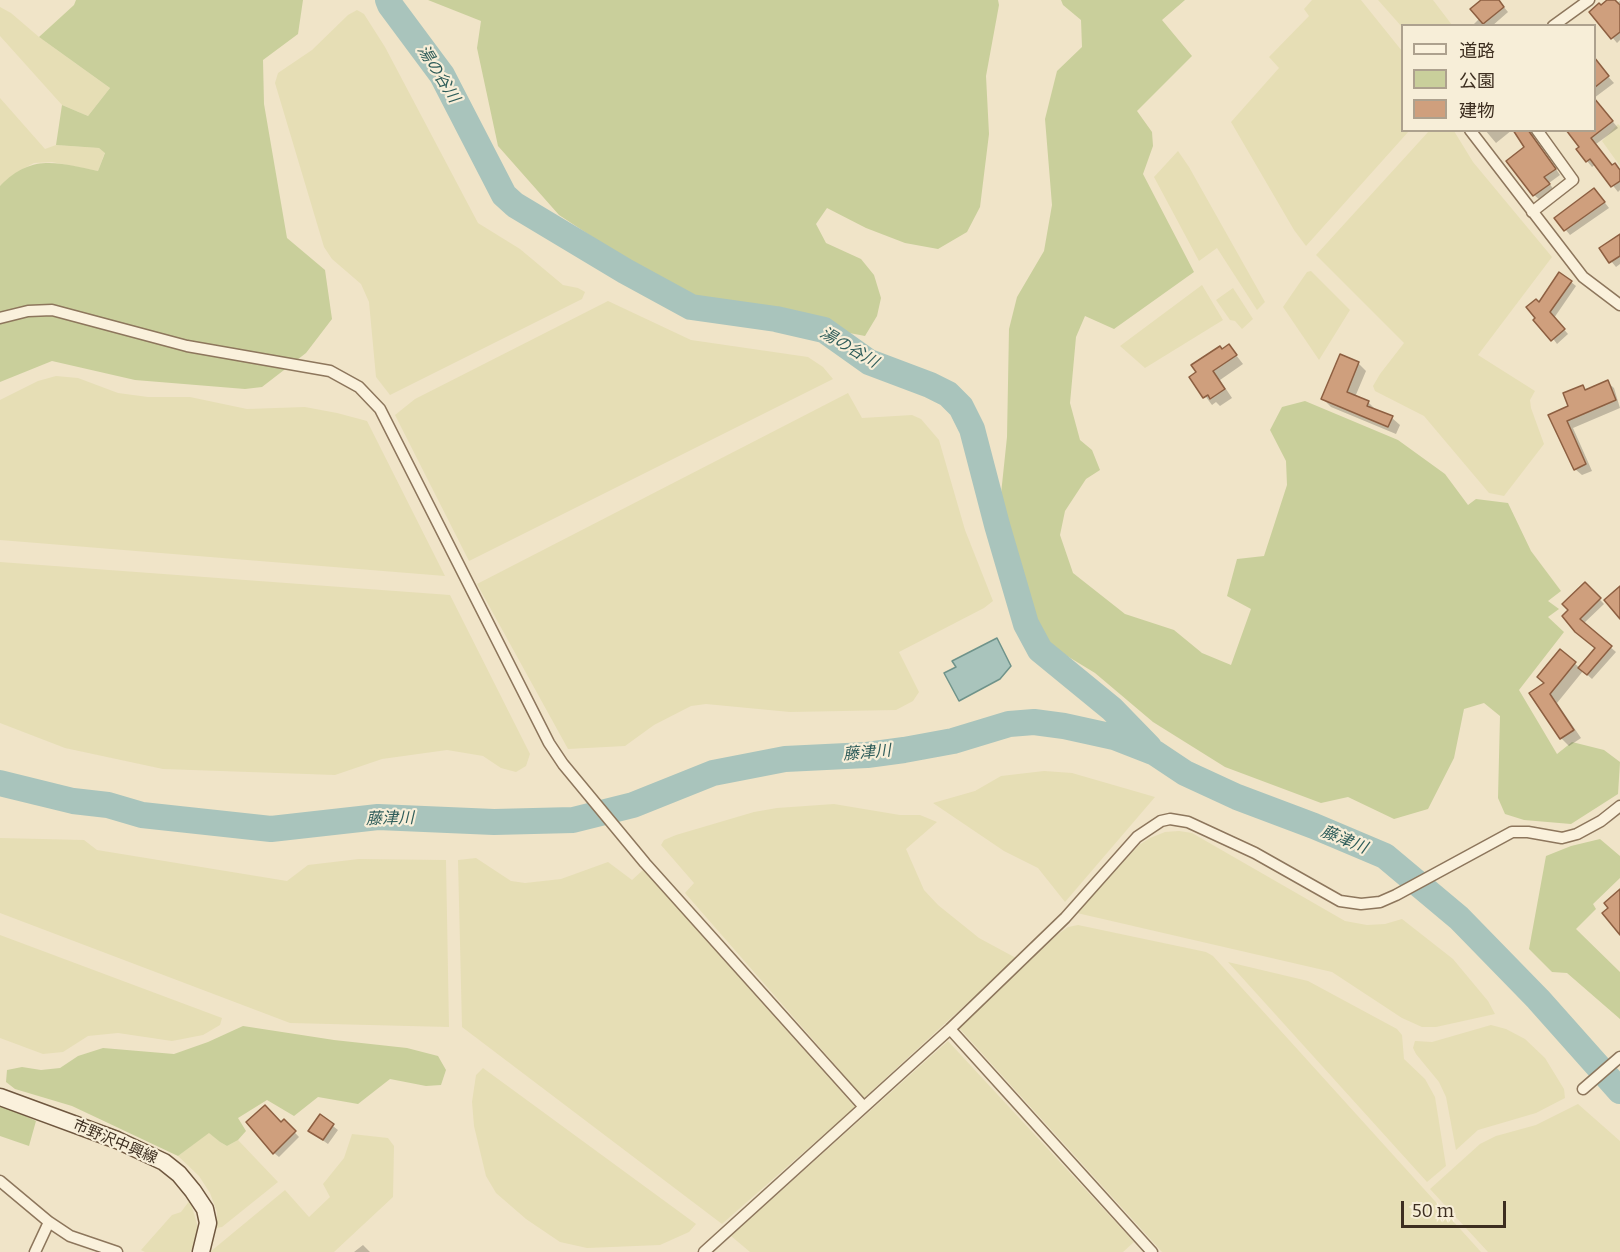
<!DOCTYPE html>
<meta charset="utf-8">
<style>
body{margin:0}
#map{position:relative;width:1620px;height:1252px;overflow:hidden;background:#f0e4c8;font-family:Bitter,"Noto Sans JP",serif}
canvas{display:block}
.legend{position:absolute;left:1401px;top:24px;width:195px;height:108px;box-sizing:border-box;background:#f7eed8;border:2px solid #ada18e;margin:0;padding:8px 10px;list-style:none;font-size:18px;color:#3d2e20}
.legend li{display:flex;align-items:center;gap:12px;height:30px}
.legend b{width:30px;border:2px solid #ada18e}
.scale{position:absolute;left:1401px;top:1201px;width:105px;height:27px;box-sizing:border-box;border:3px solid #3d2e20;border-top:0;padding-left:8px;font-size:18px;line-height:21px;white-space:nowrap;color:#3d2e20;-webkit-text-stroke:4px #f7eed8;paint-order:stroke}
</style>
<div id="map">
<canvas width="1620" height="1252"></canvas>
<ul class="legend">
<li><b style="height:8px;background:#faf1dc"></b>道路</li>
<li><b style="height:16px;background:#c9cf9b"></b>公園</li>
<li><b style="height:16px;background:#cf9f7d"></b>建物</li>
</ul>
<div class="scale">50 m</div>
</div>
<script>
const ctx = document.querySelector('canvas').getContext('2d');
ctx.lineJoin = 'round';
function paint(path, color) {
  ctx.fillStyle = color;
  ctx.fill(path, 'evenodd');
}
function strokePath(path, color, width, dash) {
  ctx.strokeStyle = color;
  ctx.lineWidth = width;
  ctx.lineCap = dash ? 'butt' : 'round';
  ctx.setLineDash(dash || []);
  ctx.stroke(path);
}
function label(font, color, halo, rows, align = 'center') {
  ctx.font = font + ' Bitter,"Noto Sans JP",serif';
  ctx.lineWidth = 4.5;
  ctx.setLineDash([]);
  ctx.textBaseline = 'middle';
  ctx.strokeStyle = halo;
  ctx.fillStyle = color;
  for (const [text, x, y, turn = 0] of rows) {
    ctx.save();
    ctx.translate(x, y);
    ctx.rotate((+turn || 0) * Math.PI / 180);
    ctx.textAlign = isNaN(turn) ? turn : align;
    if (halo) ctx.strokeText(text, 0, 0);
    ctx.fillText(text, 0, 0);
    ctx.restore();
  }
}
paint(new Path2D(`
 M1312,0H1361L1402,51V130L1409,131L1306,246L1294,230L1231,122L1279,68L1269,57L1309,16L1304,9Z
 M1378,0H1433L1452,25L1402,26V27Z
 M0,7L11,13L39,37L110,88L88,116L62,105L0,36Z
 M357,10L364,14L385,47L478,223L520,249L563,285L578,288L585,292L582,299L390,395L376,377L369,302L361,284L332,259L324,247L275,83L278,73L312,50L348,15Z
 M0,98L45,149L56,145L99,148L105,152L98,171L52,162L34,163L17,172L0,186Z
 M1618,124L1620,126V166L1602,141Z
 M1429,131H1454L1473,162L1552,257L1478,355L1535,391L1530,400L1531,408L1544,444L1504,496L1489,493L1424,416L1375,391L1373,386L1380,374L1404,343L1316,255Z
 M1178,151L1189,167L1265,302L1257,310L1217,248L1199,261L1154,177Z
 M1311,271L1350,310L1319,360L1283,307L1307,272Z
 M1202,285L1223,320L1145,368L1120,346Z
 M1233,288L1253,319L1242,329L1235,321L1230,320L1216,300Z
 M608,301L691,340L808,357L823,367L833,379L469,561L395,415L415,399Z
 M56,376L78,378L118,393L148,397H190L247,409L305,407L337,413L367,421L445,576L0,540V400L38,381Z
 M848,393L862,418L912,415L921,419L939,440L965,530L993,601L984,608L899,652L919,692L913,701L896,710L790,712L706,704L691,706L654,725L625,746L568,749L477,584Z
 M0,562L450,595L530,754L526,766L516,772L501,768L483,756L447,750L382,759L335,775L163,769L65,748L0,723Z
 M1044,771L1072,773L1155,797L1065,902L1038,868L1004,851L933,803L975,791L1001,776Z
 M834,804L900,815H920L937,822L906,849L924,890L938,905L979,938L1016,958L864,1098L685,893L694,883L661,845L664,840L676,835L754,812L777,808Z
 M1179,831L1192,833L1345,921L1367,925L1385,924L1402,919L1453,959L1488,1001L1495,1014L1436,1027H1422L1402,1018L1332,972L1077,913L1139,845L1150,838L1165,832Z
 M0,838L84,840L97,850L287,881L308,865L359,859L446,860L449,1027L290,1023L0,913Z
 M476,858L511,881L525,883L561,879L608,862L632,880L643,870L855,1107L722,1224L462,1027L458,860Z
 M1078,925L1206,952L1213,956L1481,1252H1162L959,1028L1057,935L1068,927Z
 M0,935L222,1018L220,1025L203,1035L172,1041L118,1033L88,1036L63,1052L43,1054L0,1038Z
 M1228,962L1308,981L1397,1029L1402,1035L1404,1059L1425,1079L1435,1097L1446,1166L1427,1182Z
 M1491,1025L1506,1029L1525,1039L1545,1058L1564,1089L1565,1098L1536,1113L1478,1130L1456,1150L1446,1097L1439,1082L1416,1054L1413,1048L1415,1041L1432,1042Z
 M948,1041L1134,1242L1123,1252H750L731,1236Z
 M483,1068L696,1224L689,1232L660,1245L587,1248L560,1242L526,1219L496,1193L486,1176L474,1126L472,1102L476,1075Z
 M1578,1104L1620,1141V1252H1488L1430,1189L1480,1144L1496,1136L1536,1125Z
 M209,1132L220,1142L227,1146L238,1140L278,1182L222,1227L216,1228L217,1212L210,1193L199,1176L178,1156Z
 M352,1134L388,1138L394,1146L393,1197L334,1252H210L285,1190L309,1217L330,1197L323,1184L344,1158Z
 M190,1200L197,1224L198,1238L190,1252H145L141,1250L172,1215L181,1212Z`), '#e6deb5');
paint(new Path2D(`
 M76,0H303L298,34L263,60L264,104L287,238L325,270L332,319L306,353L262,387L245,389L135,380L52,361L0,382V186C32,153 58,163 98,171L105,153L99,148L56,145L62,105L88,116L110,88L39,37L74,5Z
 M428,0H998L999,5L986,76L989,134L980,207L967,232L938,249L905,243L866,228L827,208L816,224L826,243L861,259L874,275L881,298L877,316L865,336L693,303L559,215L498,146L477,48L481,21Z
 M1061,0H1185L1162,20L1192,56L1137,111L1152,132L1153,146L1143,174L1194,272L1114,329L1085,316L1076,337L1070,403L1080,440L1092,450L1100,470L1086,479L1065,511L1060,535L1073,573L1125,614L1174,630L1202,653L1231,665L1251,609L1227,596L1237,559L1264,556L1287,485L1286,461L1270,430L1282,407L1305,401L1398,440L1445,474L1468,505L1476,499L1508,503L1531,551L1561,591L1548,601L1559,609L1548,617L1564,632L1519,690L1557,754L1572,742L1604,750L1620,762L1618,794L1571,824L1524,820L1505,814L1498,798L1500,716L1484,703L1464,709L1454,758L1428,809L1394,819L1348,797L1321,803L1225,767L1153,722L1095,673L1049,645L1034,617L1010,549L1001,494L1007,437L1009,329L1017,297L1044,251L1052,205L1045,119L1057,71L1082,47L1081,20L1063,5Z
 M1600,839L1620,856V878L1593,904L1596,909L1576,929L1620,972V1019L1567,973L1552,972L1529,949L1546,856L1571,846Z
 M243,1026L334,1040L407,1048L438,1056L446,1070L441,1085L426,1086L390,1079L358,1104L318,1097L294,1116L267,1100L238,1118L246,1131L238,1140L227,1146L220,1142L209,1133L178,1156L72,1106L15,1089L6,1082L7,1070L22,1067L41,1070L60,1068L78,1056L103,1048L174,1054L208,1042Z
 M0,1104L36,1121L29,1146L0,1136Z`), '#c9cf9b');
const water = new Path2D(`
 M997,638L1011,666L1000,679L959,701L944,673L956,667L952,661Z`);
paint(water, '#a9c4bc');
strokePath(water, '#6f938a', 1.5);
paint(new Path2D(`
 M1484,0H1498L1508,12L1492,26H1472L1480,18Z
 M1608,0H1614L1617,3L1620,1V40L1617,43L1591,12Z
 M1594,61L1614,83L1594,98Z
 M1594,98L1618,128L1596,144L1612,166L1615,165L1620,170V190L1618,192L1596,164L1592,167L1587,161L1581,147L1594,130Z
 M1485,130H1512L1496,143Z
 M1515,130H1538L1534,137L1560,175L1549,183L1554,190L1540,200L1534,195L1526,147Z
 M1599,195L1609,208L1570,235L1556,218Z
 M1620,236V264L1616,267L1601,249Z
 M1571,282L1576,286L1554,318L1568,334L1557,344L1538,318L1539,304Z
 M1229,346L1243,364L1220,380L1232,398L1220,406L1216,402L1212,405L1191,377Z
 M1358,363L1366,371L1355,397L1368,402L1376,410L1392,418L1400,425L1396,434L1331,407L1323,399Z
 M1607,382L1614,388L1620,408L1573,428L1592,471L1582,475L1575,469L1550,415L1570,407L1582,387L1586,390Z
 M1585,584L1604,604L1583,624L1616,652L1592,679L1583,671L1557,703L1581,738L1569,746L1561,738L1531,693L1546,684L1560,651L1580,668L1597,649L1570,610Z
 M320,1116L338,1130L328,1144L315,1135Z
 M284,1121L299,1137L279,1157L274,1153L281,1124Z
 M363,1245L370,1252H354Z`), '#0003');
strokePath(new Path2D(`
 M388,0L390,5L442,75L504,195L515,205L625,271L691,307L776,319L824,330L869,362L930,385L948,394L961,407L972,429L997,525L1026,624L1040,650L1112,709L1149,747
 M0,783L73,801L108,805L142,815L271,829L378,817L494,822L573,820L633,805L713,773L785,759L867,755L904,750L953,741L1009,724L1034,722L1064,726L1114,737L1155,753L1185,773L1237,797L1314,826L1385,856L1459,918L1538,999L1620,1091`), '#a9c4bc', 26);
const building = new Path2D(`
 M1481,0H1499L1504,7L1483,24L1470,9Z
 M1607,0H1615L1620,5V32L1611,39L1589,12L1599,3L1601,5Z
 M1594,57L1609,76L1594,88Z
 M1594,98L1613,121L1591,138L1612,165L1615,163L1620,170V181L1611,187L1590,159L1586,162L1576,149L1579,147L1566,130H1594Z
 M1513,130H1528L1556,169L1544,177L1550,184L1533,196L1506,161L1524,147Z
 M1594,188L1605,202L1564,231L1554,218Z
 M1620,234V256L1609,263L1599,248Z
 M1559,272L1572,281L1550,312L1565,329L1551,341L1533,320L1535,318L1526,307L1536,299L1539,302Z
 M1229,344L1237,355L1213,371L1225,389L1210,399L1208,395L1203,398L1189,377L1196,372L1191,365L1220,346L1222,349Z
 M1340,354L1359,362L1347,392L1369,401L1367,406L1393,416L1388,427L1321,399Z
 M1608,380L1616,400L1567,421L1586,464L1574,470L1548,415L1568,406L1563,393L1583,385L1585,390Z
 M1585,582L1601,598L1580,619L1612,646L1587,675L1578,668L1595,648L1575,632L1562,616L1568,610L1562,604Z
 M1620,586V619L1604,600Z
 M1560,649L1576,662L1550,694L1574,730L1560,739L1529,693L1544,683L1537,677Z
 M1620,889V935L1602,913L1608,908L1604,903Z
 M265,1105L281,1122L284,1119L296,1131L273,1154L246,1122Z
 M320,1114L334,1124L323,1140L308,1131Z`);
paint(building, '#cf9f7d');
strokePath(building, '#8d5f41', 1.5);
const street = new Path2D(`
 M1553,26L1589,0
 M1470,130L1583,277L1620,305
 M1532,212L1573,180L1537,130
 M0,318L28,311L52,310L187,346L330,371L359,387L380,409L549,743L563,764L645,863L864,1107
 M950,1029L1152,1252
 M1583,1089L1620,1057
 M0,1181L49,1222L70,1236L117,1252
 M35,1252L49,1222
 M704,1252L950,1029L1065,918L1137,837L1161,821L1170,819L1188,822L1255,853L1340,901L1361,904L1380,902L1396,895L1512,832H1528L1562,838L1577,834L1601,821L1620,806`);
const secondary = new Path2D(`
 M0,1097L117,1140L164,1162L179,1174L193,1191L205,1209L208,1223L201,1252`);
strokePath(street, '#8d765c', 13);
strokePath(secondary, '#6f573f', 19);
strokePath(street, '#faf1dc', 10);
strokePath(secondary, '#faf1dc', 16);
label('15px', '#3d2e20', '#f7eed8', [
 ["市野沢中興線",115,1142,23]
]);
label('italic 16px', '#2f5d5a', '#f7eed8', [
 ["湯の谷川",438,74,58],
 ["湯の谷川",849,348,30],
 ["藤津川",867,753,-5],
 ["藤津川",390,819,-1],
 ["藤津川",1344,840,22]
]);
</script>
